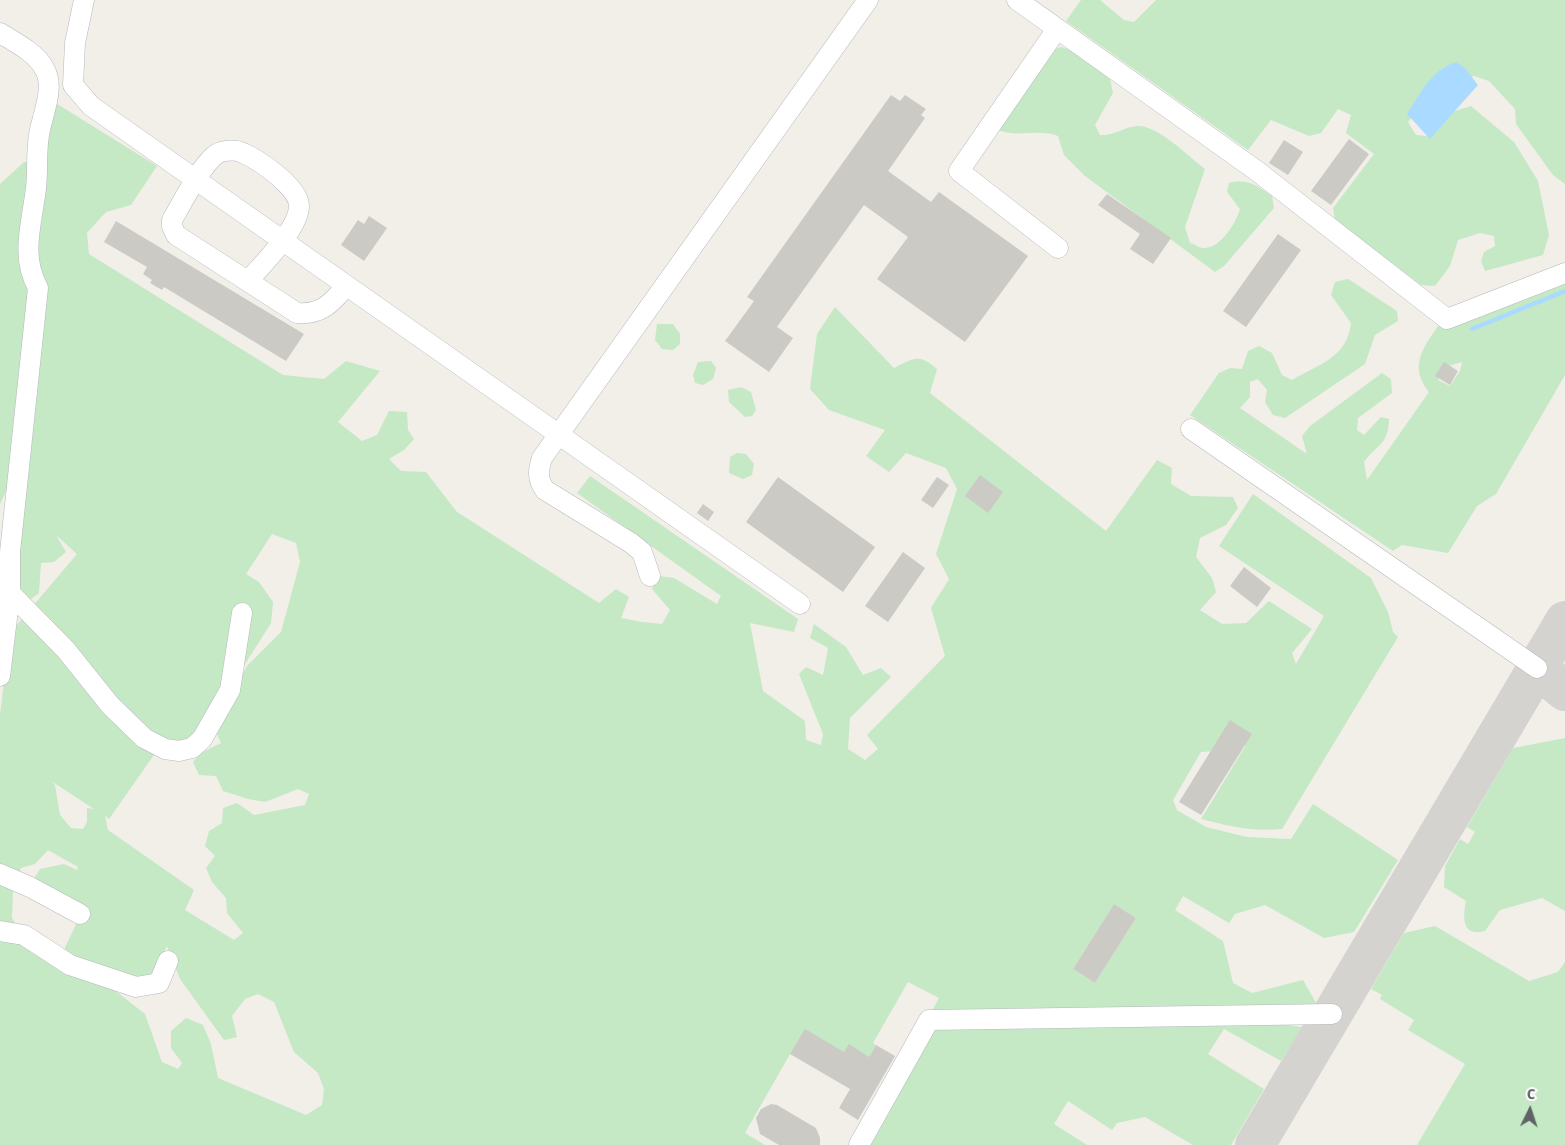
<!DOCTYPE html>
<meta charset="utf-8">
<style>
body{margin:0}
#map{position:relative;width:1565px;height:1145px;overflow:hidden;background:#f1efe8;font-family:"Fira Sans",sans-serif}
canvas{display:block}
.north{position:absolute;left:1505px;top:1085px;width:50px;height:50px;-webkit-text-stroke:4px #fff;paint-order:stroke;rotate:4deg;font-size:14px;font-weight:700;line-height:20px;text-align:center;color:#5f6368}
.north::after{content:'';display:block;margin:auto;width:18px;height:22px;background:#5f6368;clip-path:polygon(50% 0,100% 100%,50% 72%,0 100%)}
</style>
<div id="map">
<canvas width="1565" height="1145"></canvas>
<div class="north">С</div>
</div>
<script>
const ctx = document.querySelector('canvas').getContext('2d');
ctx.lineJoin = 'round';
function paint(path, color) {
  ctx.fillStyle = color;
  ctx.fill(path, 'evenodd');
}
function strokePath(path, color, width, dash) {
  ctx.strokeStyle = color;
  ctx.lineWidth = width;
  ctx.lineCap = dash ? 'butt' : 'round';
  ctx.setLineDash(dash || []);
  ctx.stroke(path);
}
paint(new Path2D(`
 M1081,0H1100L1124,20L1134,22L1156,0H1565V184L1553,175L1516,124L1515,109L1489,81L1474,76L1436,90L1408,122L1416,135L1426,136L1442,115L1471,106L1514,142L1538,181L1549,235L1543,255L1485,271L1481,261L1484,252L1495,246L1494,236L1480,233L1458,240L1450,266L1435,286L1421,285L1335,220L1333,208L1374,154L1346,133L1351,115L1338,109L1321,133L1309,136L1271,120L1248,150L1066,21Z
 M1061,47L1074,51L1110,79L1113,93L1095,125L1100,135C1114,136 1124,127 1137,126C1158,125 1189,157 1205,169L1185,227L1190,243C1194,244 1198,247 1202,248C1220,250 1236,223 1240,209L1227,192L1229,183C1247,178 1258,186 1272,196L1274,208L1224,266L1215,272L1085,176L1064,155L1058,136C1037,128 1016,139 996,129L1051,51Z
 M54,102L157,166L131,205L106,212L87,233L89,254L283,375L324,379L346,361L380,371L338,422L362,441L377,435L389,411L407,412L408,430L414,439L404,450L389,459L401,471L426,472L457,512L599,603L616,589L629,597L621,618L642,622L662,624L670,610L652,589L659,576L674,578L717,604L721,596L577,493L590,476L798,619L794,632L750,623L763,691L805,721L806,740L821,745L823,734L799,674L806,667L823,675L828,648L810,638L814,624L846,647L863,675L881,668L891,677L850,718L848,749L865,760L878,749L867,735L945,656L931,608L949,579L936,554L957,489L946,468L906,453L889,472L866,456L885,430L829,410L810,389L817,334L835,307L894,368C914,358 919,353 937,369L930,393L1106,531L1157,460L1172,468L1171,484L1191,496L1233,497L1238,508L1226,525L1200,538L1196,557L1212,578L1216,592L1200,610L1222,624L1246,623L1269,601L1312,629L1292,653L1296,664L1324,616L1219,546L1253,494L1371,578L1388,612L1393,632L1398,637L1282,829C1255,832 1227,826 1201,819L1246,745L1231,750L1201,752L1173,800L1177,810L1206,827L1247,837L1291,839L1313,804L1398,860L1354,932L1324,938L1265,905L1235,914L1229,923L1183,896L1175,910L1223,941L1233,983L1252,993L1303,980L1316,1003L1309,1012L930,1015L939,998L908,982L873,1043L876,1045L858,1076L844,1052L790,1054L745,1133L765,1145H0V715L10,633L77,554L56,535L66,552L54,562L41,563L39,593L27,602L18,595L9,485L0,504V184L24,162H43ZM272,534L296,543L300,562L281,632L247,666L214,728L221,743L199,754L193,762L199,775L216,776L223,791L248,799L265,802L298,789L309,794L305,805L254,815L237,803L223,808L222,823L209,831L205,846L215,856L206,868L212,882L226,898L227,913L243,933L234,940L185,910L194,890L108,830L105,816L109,819L163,742L188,746L199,737L271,623L273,602L259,582L246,574ZM51,781L94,809L87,808V822L83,829L71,828L60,815L55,785ZM48,850L78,867L77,870L64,864L40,869L28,888L79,918L62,954L136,984L150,980L167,946L180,979L224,1040L237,1037L232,1016L245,999L258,994L274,1002L294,1052L318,1073L324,1089L322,1105L306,1115L218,1078L211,1044L203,1025L186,1018L171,1031V1048L182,1063L178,1069L162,1062L145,1014L113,989L28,942L12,918L13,892L21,868L35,864ZM1114,904L1136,918L1095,983L1073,969Z
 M1348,279L1397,311L1398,321L1375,335L1365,364L1285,418L1273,415L1265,402L1267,390L1258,379L1250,382V397L1240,408L1307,454L1302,436L1310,426L1382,373L1391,379L1392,393L1358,418L1357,430L1364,435L1381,417L1389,419C1388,446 1378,443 1364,462L1367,480L1429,392C1409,367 1422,349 1438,326L1448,324L1565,279V375L1496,494L1477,506L1448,553L1402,545L1393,551L1190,415L1219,373L1230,368L1242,369L1248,351L1259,346L1272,353L1282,375L1292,380C1319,364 1347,358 1351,323L1331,295L1335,282ZM1462,362L1460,371L1450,386L1438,380L1445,367Z
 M657,324H673L680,334V344L673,350L662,349L655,340Z
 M711,361L716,368L713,379L703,385L695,383L693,375L698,362Z
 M741,387L751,392L756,410L752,416L745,417L729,402L728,390Z
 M737,453L746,454L754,464L752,475L743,479L729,473L730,457Z
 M1565,738V911L1542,898L1500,910L1485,931C1461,937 1463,917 1466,901L1444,887L1445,866L1460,839L1468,844L1475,832L1467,827L1513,748Z
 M1435,926L1529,981L1558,972L1565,962V1145H1417L1465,1064L1408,1030L1414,1020L1380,999L1382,995L1371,989L1404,933Z
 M1288,1022L1289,1025L1302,1027L1281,1061L1224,1029L1208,1054L1264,1089L1231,1145H1193L1145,1117L1117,1123L1112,1130L1068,1101L1054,1124L1087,1145H864L933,1024Z`), '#c5e8c5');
paint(new Path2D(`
 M1456,62L1465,68L1478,85L1430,139L1407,114C1421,93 1431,70 1456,62Z`), '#aadaff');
strokePath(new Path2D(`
 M1472,329L1565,291`), '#aadaff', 4.5);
strokePath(new Path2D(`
 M1537,668L1565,691
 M1255,1145L1565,621`), '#d4d3d0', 40);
paint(new Path2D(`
 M891,95L900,101L905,95L926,109L921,115L925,118L888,171L931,202L939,192L1028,256L965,342L877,279L908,237L864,205L777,327L793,338L769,372L725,341L754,301L747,297Z
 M1349,139L1369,154L1331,205L1311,191Z
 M1284,140L1303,152L1288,175L1269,163Z
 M1107,194L1171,238L1153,264L1130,249L1140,234L1098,205Z
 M369,216L387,228L364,261L341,245L358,220L364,224Z
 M116,221L304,334L286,361L164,287L162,290L150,283L152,280L143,274L147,267L104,242Z
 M1278,234L1301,250L1246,327L1223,311Z
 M1444,362L1458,371L1450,385L1435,376Z
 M980,475L1003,492L988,513L965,496Z
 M778,477L875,547L843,592L746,522Z
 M937,477L949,485L933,508L921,500Z
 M703,504L714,512L708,521L697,513Z
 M903,552L925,568L888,622L865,606Z
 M1244,567L1271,588L1257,607L1230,586Z
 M1230,720L1252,734L1201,815L1179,802Z
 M1114,904L1136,918L1095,983L1073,969Z
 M805,1029L844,1052L849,1044L869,1057L876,1045L895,1056L858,1120L839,1108L850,1089L790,1054Z
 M771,1104L777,1105L816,1128L820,1138V1145H779L760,1134L756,1118L761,1109Z`), '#cccac5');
const minor = new Path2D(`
 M84,0L75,43L73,85L91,106L800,604
 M1017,0L1257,171L1447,319L1565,273
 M1057,29L959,171L1058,248
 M0,33C16,43 35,52 44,68C56,87 42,115 39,135C36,152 38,171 36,188C32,223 20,256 38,288L10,552V593L0,676
 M248,281C263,264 299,228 299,206C299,187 259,160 243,153C235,149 220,150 214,156C199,169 182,203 172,220V226L176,235L297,313C321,315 332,303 346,286
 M1191,429L1537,668
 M650,576L642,552L631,543L545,490C537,479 538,471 542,458L868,0
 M10,593L66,650L110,705L144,738L165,749L179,751L192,748L202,739L230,690L242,613
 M0,874L30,887L80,914
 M0,931L24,935L70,965L136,987L159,983L168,961
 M859,1145L929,1020L1332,1014`);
strokePath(minor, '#b5b8bc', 21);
strokePath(minor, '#fff', 20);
</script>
